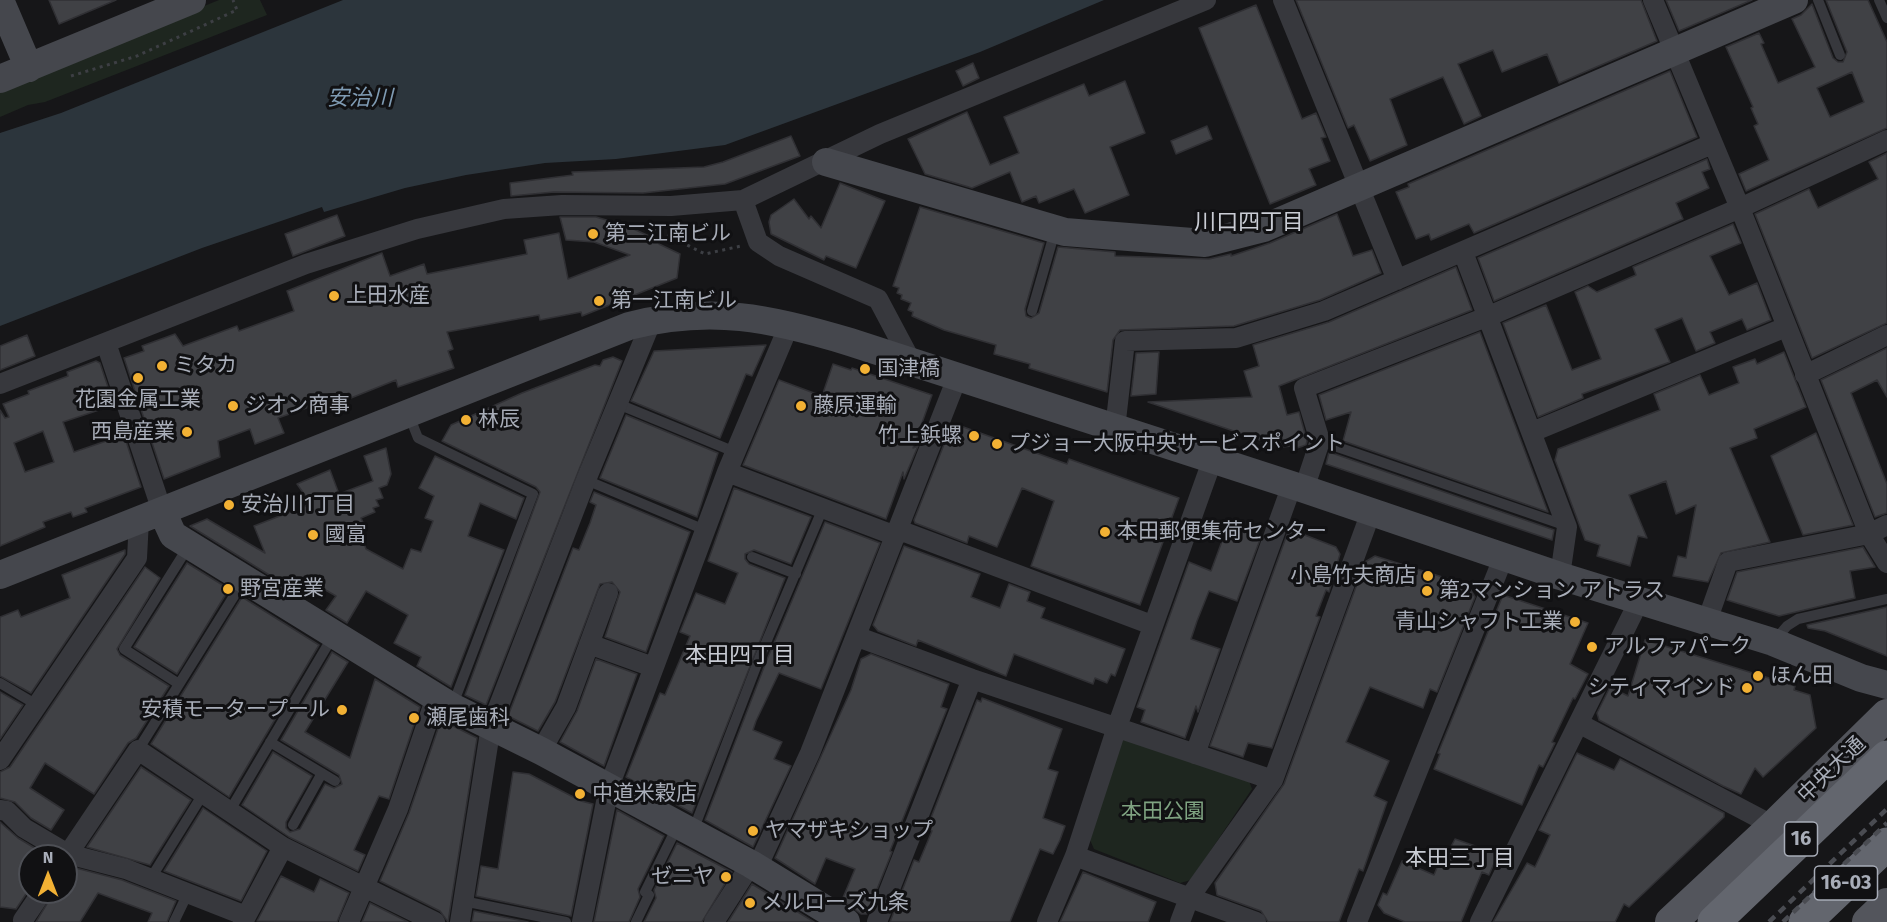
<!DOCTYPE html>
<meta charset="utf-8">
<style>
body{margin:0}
#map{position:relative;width:1887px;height:922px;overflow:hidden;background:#161618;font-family:"Fira Sans",sans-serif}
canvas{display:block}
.north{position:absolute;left:18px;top:844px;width:60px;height:60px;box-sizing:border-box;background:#111113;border:2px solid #4d4f55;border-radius:50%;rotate:0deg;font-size:16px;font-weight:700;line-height:24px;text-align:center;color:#a8adb8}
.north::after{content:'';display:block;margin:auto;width:21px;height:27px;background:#f2b134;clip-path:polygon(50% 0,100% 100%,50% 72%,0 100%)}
</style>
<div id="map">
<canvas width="1887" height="922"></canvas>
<div class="north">N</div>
</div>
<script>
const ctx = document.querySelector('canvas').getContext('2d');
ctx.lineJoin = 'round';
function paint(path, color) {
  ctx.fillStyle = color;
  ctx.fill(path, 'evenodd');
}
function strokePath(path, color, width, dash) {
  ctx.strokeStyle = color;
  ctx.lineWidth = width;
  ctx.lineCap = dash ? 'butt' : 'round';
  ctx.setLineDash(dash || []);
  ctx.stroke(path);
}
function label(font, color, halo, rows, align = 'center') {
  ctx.font = font + ' "Fira Sans","Noto Sans JP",sans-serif';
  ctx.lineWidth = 6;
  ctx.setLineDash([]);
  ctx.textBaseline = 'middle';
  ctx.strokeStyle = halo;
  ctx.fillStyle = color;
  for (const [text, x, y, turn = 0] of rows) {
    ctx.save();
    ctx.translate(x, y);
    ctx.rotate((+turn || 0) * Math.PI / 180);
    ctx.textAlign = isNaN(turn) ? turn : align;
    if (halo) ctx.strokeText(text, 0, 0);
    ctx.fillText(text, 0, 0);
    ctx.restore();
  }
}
paint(new Path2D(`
 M219,0H260L267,15L45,102L28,105L0,117V89Z
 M1129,737L1248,778L1252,789L1191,880L1180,883L1094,849L1090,840L1119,743Z`), '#1e261f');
paint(new Path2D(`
 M343,0H1104L980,52L725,145L616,159L545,163L466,175L405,188L324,212L322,207L202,248L0,326V133L61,113Z`), '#2c353c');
const building = new Path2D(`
 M49,0H116L59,24Z
 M1296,0H1641L1657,41L1559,83L1547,54L1502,72L1493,50L1458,64L1481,116L1464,124L1443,77L1390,99L1407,145L1370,161L1354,125L1348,128Z
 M1666,0H1752L1679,31Z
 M1826,0H1868L1887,42V128L1746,191L1739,174L1769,160L1754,126L1758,124L1751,108L1753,107L1726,47L1759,33L1764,43L1761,44L1778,83L1815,67L1792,19L1801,15L1812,4L1833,58L1838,62H1843L1847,52ZM1852,72L1864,102L1830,117L1817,88Z
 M1256,5L1302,119L1316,113L1326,137L1321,138L1330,161L1309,169L1316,185L1270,204L1199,28Z
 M973,63L979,78L963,86L956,71Z
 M1670,71L1697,137L1474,233L1469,224L1431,240L1429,234L1416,239L1396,192L1409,187L1408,184Z
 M1125,81L1145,133L1110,147L1129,195L1085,213L1074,189L1039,203L1036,196L1022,202L1010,172L972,188L925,174L908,139L967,112L990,165L1019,153L1004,117L1084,84L1089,96Z
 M1207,126L1212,139L1176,154L1171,141Z
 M791,136L800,156L725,184L643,193L554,192L511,196L510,183L573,175L572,172L704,167L723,162Z
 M1887,153V323L1812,358L1755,214L1809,189L1818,208L1878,179L1869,162Z
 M1707,159L1710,169L1702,172L1709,188L1676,203L1683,219L1494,301L1478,258Z
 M840,183L885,201L856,268L826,256L824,260L771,234L769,222L771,215L794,199L809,219L811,216L821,228Z
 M920,207L1044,243L1025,309L1026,316L1031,318L1039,313L1058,247L1115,252V256L1209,259L1231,254V256L1270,243L1337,214L1353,256L1372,250L1381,273L1320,300L1234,326L1120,330L1113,340L1107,392L1029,368L1030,364L994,354L996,345L944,330L912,316L913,312L908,310L911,303L901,299L902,295L897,293L899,288L893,286Z
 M337,215L345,236L293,256L285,234Z
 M560,217H596L627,226L660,241L659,244L680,254L677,278L582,316L581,312L540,320L539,315L447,332L453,349L448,351L454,368L398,387L396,380L351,398L349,393L278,418L284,433L255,444L250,429L218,441L220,457L164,479L124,358L144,351L142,346L175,334L183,346L237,326L239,331L294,311L287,291L382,253L390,276L424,264L427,274L527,254L524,240L559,233L568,279L630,255L594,242L566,240Z
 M1733,224L1741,243L1710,256L1729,295L1757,283L1771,320L1747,330L1742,319L1710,332L1715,343L1696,351L1682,318L1655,329L1670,362L1582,394L1583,398L1538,417L1503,323L1546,305L1572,370L1601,359L1575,292L1588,286L1597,292L1636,275L1633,267Z
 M1456,267L1472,310L1279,386L1287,415L1299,412L1307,441L1306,445L1294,449L1293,446L1280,447V444H1272L1148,402L1252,397L1244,371L1259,366L1253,345L1329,322Z
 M1480,332L1548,512L1343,441L1351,412L1326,420L1319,395Z
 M27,335L35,356L0,370V346Z
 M766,345L752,376L746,374L720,438L631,401L654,351Z
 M1887,348V397L1877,380L1851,393L1887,484V513L1875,517L1821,380Z
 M1159,352L1156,394L1131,396L1136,353Z
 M1784,352L1806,407L1754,429L1757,438L1730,448L1770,542L1721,553L1708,582L1673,576L1678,556L1686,558L1696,505L1676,514L1666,481L1629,495L1647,538L1638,536L1630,566L1597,556L1600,545L1585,540L1555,460L1558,449L1660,410L1654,394L1700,375L1709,395L1739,383L1733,367L1755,359L1757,364Z
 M613,357L622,361L486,705L465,695L540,492L536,487L442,441L451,425L522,393L595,365L600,366L603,360Z
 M96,361L100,363L114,405L63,422L74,452L124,435L141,487L85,508L87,512L73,517L71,512L43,522L45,527L0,546V410L5,418L9,417L3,404L29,394L28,391L68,376L67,372ZM43,431L54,462L25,472L14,443Z
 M833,364L851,370L852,368L932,395L913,448L918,446L904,479L903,472L886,519L743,465L779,380L822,396Z
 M626,415L718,453L697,517L600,478Z
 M955,424L1067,464L1069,459L1179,498L1140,605L1031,566L1054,501L1022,488L997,547L969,536L967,543L915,523L914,520L951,427Z
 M1816,433L1853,525L1803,535L1771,456Z
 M386,448L391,474L387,485L379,488L383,498L376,500L379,506L373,508L375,512L361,518L365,527L359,529L366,549L403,569L411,549L421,552L433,521L425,518L434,496L419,488L435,456L524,498L516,519L480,503L468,536L504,550L451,687L417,666L421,657L394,643L408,615L366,591L347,623L326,610L336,596L308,580L300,594L190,526L207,519L265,553L254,526L311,504L297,484L330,470L339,494L373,481L364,456Z
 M1329,452L1554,530L1552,540L1326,464Z
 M734,488L811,517L791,564L754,550L745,554V559L749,564L785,578L692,813L626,777L660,693L665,695L690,636L680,632L696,593L725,604L738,573L708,561Z
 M594,492L690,532L646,652L605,637L620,592L612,582L600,584L555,702L538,731L508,716L573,548L579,550L590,523L596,505L590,502Z
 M825,522L880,543L821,689L779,673L756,721L753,730L782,742L774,759L791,766L753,847L705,820L766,662Z
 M1238,524L1251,529L1249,532L1261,537L1237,601L1209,591L1197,621L1191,639L1220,649L1198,712L1196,706L1185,738L1141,722L1145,710L1137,707L1189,562L1211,571L1225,533L1234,536Z
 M1289,529L1336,547L1340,554L1329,592L1326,590L1316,616L1320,617L1272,748L1248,743L1243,757L1210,746Z
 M904,546L980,574L971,597L1000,608L1009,584L1030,592L1027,601L1045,608L1041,618L1125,649L1115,676L1111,674L1107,683L1095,678L1093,684L1014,654L1006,676L918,640L916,646L878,631L873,625Z
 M1863,547L1875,567L1850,571L1855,598L1779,616L1727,600L1737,572Z
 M125,550V554L31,693L0,676V617L18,610L21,617L70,598L62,575Z
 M1375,556L1468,585L1475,597L1437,692L1430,689L1423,708L1370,687L1346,742L1389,761L1374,796L1387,802L1363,871L1359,869L1339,922H1268L1261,911L1217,895L1215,883L1284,784L1365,562Z
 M187,563L229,589L177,674L134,647Z
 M145,567L160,578L117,649L120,655L169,686L136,738L128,743L94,794L45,763L30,788L64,810L51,830L31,818L15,802L0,798V772L10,767Z
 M1503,595L1588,623L1570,664L1588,674L1575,699L1573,698L1552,742L1555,743L1543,767L1539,765L1522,805L1434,769L1440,754L1438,753Z
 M242,597L319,645L229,797L151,744Z
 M1887,607V656L1825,631L1808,628L1807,625Z
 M1645,640L1795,686L1794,690L1810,695L1816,728L1763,777L1755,768L1741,794L1723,786L1599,720L1597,713L1610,687L1628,696Z
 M332,652L348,662L305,732L350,758L375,679L420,707L389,799L379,796L354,850L365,855L358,871L289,837L242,805L273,752L312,776L286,822V828L290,832L300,829L325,784L334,788L342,784L339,775L281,740Z
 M871,654L949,684L941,707L947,709L890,851L892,852L867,914H861L842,900L855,869L826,858L815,884L775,858L851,690L861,659Z
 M596,659L637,674L604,766L560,742L577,711Z
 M0,692L23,705L0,739Z
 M982,698L1062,729L1048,769L1058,772L1043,818L1065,826L1060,840L1053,854L1040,849L1010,922H890L914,860L919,862L932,831L927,828L977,700L981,702Z
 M441,720L477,738L448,922L440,911L380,881L409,813Z
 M1577,753L1614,770L1620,759L1724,813V817L1629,907L1624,904L1615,922H1493L1527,863L1535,867L1550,835L1539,830Z
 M141,767L191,800L150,865L87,847Z
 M513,772L529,774L581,801L593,804L571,916L476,896L481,866L498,869Z
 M203,808L267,851L241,901L164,871Z
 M617,810L664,836L638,889L640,897L629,922H594Z
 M0,822L18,838L38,850L34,856H30V888L16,909L0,907Z
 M1455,839L1498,854L1489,875L1482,872L1461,922H1405L1384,913L1378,905L1383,893L1387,895L1402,861L1434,875L1441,858L1444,860Z
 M677,843L732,872L702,922H644L656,898L654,890Z
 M72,867L122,880L176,901L167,922H148L152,913L98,893L80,922H36L54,892H66V869Z
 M1083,872L1156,902L1148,922H1060Z
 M281,876L314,892L320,879L349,893L337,922L257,921Z
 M752,884L814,922H728Z
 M370,903L408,922H362Z
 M474,911L528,922H472Z`);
paint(building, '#404145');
strokePath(building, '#303034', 1.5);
strokePath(new Path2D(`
 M71,76L137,56L237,10L233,0
 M647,225L705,254L741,246`), '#3d3f44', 3, [3, 4.5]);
strokePath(new Path2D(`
 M1818,0L1840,55
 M1879,0L1887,18
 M1032,311L1055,231
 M618,404L735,452
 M409,415L418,438L533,494L452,707
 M1320,441L1567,526
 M586,480L705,530
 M752,557L796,574
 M1775,640L1787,626L1798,619L1887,599
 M0,683L37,705
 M179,684L124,649L188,547
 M270,742L335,781
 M138,750L244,580
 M229,812L333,636
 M293,825L322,773
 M693,831L759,659L823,508
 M151,878L203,794
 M463,901L566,922
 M174,922L189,891
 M636,922L649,895L645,892L678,825`), '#37383d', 10);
strokePath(new Path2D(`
 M1283,0L1397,280
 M1653,0L1740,208L1869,534L1887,563
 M743,200L758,242L779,256L878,299L912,363
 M1463,252L1567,527L1560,576
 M106,343L162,511
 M1805,375L1887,335
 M0,384L306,264L417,229L504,209L562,205L671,206L743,200L880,134L1206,0
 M1115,429L1125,341L1236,338L1324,311L1712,144
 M1532,432L1786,327
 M727,472L896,536
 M1304,489L1320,441L1304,388L1489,316L1740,208L1887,140
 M899,530L1152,625
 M1707,621L1728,562L1869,534L1887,525
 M858,637L972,679L1273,780
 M589,644L653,667
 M1580,724L1774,826
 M541,751L566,707L608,593
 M1195,754L1292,485
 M0,760L137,558L139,520
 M0,810L7,811L24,828L68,854L126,869L246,916
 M1075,856L1256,922
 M66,857L138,750L283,847L435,922
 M757,868L810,753L957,378
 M24,922L23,920L42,892
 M243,922L283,847
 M349,922L398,809L436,697
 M460,922L491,726L586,480L652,320
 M582,922L609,787L727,472L790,323
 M714,922L751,864
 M877,922L972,679
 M1047,922L1075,856L1117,727L1212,461
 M1180,922L1189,898L1273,780L1371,512
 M1357,922L1504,556
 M1480,922L1640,599`), '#37383d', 20);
strokePath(new Path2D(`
 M0,0L29,68
 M0,79L192,0
 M826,162L1065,232L1205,243L1264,228L1794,0
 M162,511L173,535L452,707L541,751L751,864L846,922
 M0,575L629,326C711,305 771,318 850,342L1304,489L1560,576L1773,642L1861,678L1887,685`), '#45474d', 28);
strokePath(new Path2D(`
 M1671,922L1774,826L1887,715
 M1868,922L1887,904`), '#53555c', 32);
strokePath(new Path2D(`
 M1714,922L1887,757
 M1805,922L1887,844`), '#63666e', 33);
strokePath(new Path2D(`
 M1769,922L1887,809
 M1783,922L1887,823`), '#4a4c52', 4.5, [8, 6]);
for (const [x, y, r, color] of [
 [593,234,6,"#f2b134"],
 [334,296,6,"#f2b134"],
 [599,301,6,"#f2b134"],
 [162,366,6,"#f2b134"],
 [865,369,6,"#f2b134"],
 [138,378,6,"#f2b134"],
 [233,406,6,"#f2b134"],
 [801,406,6,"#f2b134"],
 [466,420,6,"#f2b134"],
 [187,432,6,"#f2b134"],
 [974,436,6,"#f2b134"],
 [997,444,6,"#f2b134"],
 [229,505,6,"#f2b134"],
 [1105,532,6,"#f2b134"],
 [313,535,6,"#f2b134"],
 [1428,576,6,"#f2b134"],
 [228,589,6,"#f2b134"],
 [1427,591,6,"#f2b134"],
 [1575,622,6,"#f2b134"],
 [1592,647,6,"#f2b134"],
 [1758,676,6,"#f2b134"],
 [1747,688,6,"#f2b134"],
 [342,710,6,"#f2b134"],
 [414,718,6,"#f2b134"],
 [580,794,6,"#f2b134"],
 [753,831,6,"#f2b134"],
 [726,877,6,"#f2b134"],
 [750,903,6,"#f2b134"]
]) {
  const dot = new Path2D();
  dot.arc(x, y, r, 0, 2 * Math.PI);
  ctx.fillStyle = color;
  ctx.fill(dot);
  strokePath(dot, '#111113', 2);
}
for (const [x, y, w] of [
 [1801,839,33],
 [1846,883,63]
]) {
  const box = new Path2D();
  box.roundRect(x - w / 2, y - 17, w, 34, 4.5);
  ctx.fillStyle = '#111113';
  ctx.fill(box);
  strokePath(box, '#a8adb8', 1.5);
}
label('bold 20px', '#a8adb8', null, [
 ["16",1801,839],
 ["16-03",1846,883]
]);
label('21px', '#a8adb8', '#111113', [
 ["第二江南ビル",605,234],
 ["上田水産",346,296],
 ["第一江南ビル",611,301],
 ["ミタカ",174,366],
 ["国津橋",877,369],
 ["花園金属工業",138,400,"center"],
 ["ジオン商事",245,406],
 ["藤原運輸",813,406],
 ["林辰",478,420],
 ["西島産業",175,432,"right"],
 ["竹上鋲螺",962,436,"right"],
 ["プジョー大阪中央サービスポイント",1009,444],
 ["安治川1丁目",241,505],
 ["本田郵便集荷センター",1117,532],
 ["國富",325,535],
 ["小島竹夫商店",1416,576,"right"],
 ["野宮産業",240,589],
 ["第2マンション アトラス",1439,591],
 ["青山シャフト工業",1563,622,"right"],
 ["アルファパーク",1604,647],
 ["ほん田",1770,676],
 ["シティマインド",1735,688,"right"],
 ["安積モータープール",330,710,"right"],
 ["瀬尾歯科",426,718],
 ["中道米穀店",592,794],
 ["ヤマザキショップ",765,831],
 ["ゼニヤ",714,877,"right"],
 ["メルローズ九条",762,903]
], 'left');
label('21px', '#a8adb8', '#111113', [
 ["中央大通",1832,770,-44]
]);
label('21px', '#7fa381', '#111113', [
 ["本田公園",1163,812]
]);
label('italic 22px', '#7f9bb3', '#111113', [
 ["安治川",360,99]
]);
label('22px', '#c9ccd4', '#111113', [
 ["川口四丁目",1249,223],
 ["本田四丁目",740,656],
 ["本田三丁目",1460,859]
]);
</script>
